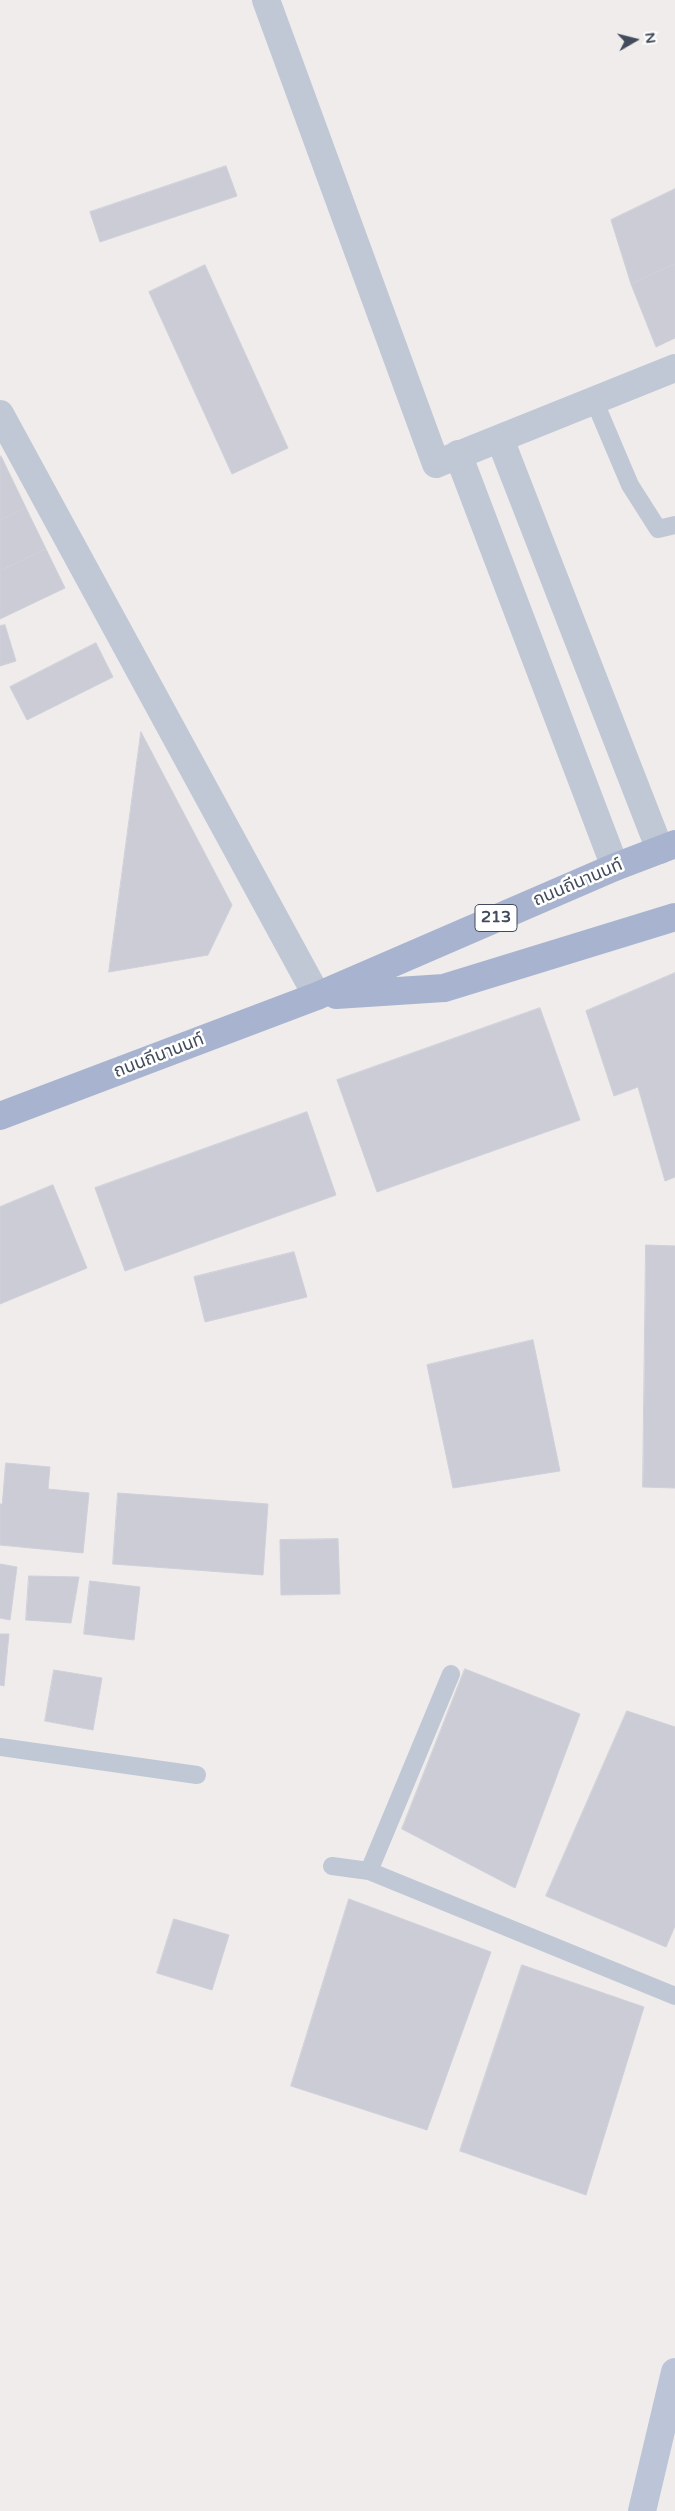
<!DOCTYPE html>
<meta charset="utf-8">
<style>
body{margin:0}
#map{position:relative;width:675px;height:2511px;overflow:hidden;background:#efeceb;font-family:"Varela Round",sans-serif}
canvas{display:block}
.north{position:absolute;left:610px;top:15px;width:50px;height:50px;-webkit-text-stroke:4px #fff;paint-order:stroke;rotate:82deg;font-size:14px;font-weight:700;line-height:20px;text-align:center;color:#424b5b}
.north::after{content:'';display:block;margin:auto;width:18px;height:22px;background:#424b5b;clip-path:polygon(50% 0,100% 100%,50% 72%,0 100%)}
</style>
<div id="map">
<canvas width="675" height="2511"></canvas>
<div class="north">N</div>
</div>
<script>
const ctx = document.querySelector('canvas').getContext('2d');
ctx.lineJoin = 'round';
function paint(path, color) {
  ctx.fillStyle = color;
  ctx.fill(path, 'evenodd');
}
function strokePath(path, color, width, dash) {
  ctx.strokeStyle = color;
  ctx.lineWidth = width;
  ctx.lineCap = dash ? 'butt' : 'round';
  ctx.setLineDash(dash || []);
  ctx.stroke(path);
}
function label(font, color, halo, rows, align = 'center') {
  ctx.font = font + ' "Varela Round","Noto Sans Thai",sans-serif';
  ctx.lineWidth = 5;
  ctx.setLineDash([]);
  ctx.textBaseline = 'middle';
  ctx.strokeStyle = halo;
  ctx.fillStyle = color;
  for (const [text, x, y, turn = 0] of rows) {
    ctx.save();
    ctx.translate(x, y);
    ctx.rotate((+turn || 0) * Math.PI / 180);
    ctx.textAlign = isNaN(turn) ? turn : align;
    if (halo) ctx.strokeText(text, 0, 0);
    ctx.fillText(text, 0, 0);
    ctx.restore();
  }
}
const building = new Path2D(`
 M226,166L237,196L100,242L90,212Z
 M675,189V264L631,284L611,220Z
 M675,264V338L656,347L631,284Z
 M205,265L288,448L232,474L149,292Z
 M1,456L26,508L0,520V457Z
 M26,508L46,549L0,571V520Z
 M46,549L65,588L0,619V571Z
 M5,625L16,661L0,666V626Z
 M96,643L113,677L27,720L10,687Z
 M141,732L232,905L208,955L109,972Z
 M675,973V1177L665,1181L638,1087L614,1096L586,1011Z
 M540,1008L580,1120L377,1192L337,1080Z
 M307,1112L336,1195L125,1271L95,1188Z
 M53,1185L87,1268L0,1304V1207Z
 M646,1245L675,1246V1488L643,1487Z
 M294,1252L307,1297L205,1322L194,1277Z
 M533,1340L560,1471L453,1488L427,1365Z
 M6,1463L50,1467L48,1489L89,1493L83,1553L0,1545V1504H2Z
 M118,1493L268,1504L263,1575L113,1564Z
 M338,1539L340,1594L281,1595L280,1540Z
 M0,1564L17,1567L10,1620L0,1618Z
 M29,1576L79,1577L71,1623L26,1620Z
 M90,1581L140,1587L134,1640L84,1634Z
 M0,1634H9L4,1686L0,1685Z
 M465,1669L580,1714L515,1888L402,1829Z
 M54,1670L102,1678L93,1730L45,1721Z
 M627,1711L675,1727V1926L666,1947L546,1896Z
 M349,1899L491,1952L427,2130L291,2086Z
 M174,1919L229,1935L212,1990L157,1973Z
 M522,1965L644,2007L586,2195L460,2151Z`);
paint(building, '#cbccd5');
strokePath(building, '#cfd0d9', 1);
strokePath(new Path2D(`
 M594,400L630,485L658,529L675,525
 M0,1747L197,1775
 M332,1866L369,1871L675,1996
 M369,1871L451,1674`), '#c0c8d5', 18);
strokePath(new Path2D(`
 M266,0L436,464L675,368
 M0,414L317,996
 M500,439L660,850
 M458,454L615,867`), '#c0c8d5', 28);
strokePath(new Path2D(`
 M642,2511L675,2372`), '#bcc4d8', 28);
strokePath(new Path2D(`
 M336,995L444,988L675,917
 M0,1116L317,996L615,867L675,844`), '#a8b4cf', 28);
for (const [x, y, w] of [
 [496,918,42]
]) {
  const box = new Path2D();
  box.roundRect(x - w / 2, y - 13.5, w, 27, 4);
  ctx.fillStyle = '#fff';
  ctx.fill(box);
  strokePath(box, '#424b5b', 1);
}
label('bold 16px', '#424b5b', null, [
 ["213",496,918]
]);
label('18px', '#424b5b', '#fff', [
 ["ถนนถีนานนท์",578,883,-23],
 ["ถนนถีนานนท์",159,1056,-21]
]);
</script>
